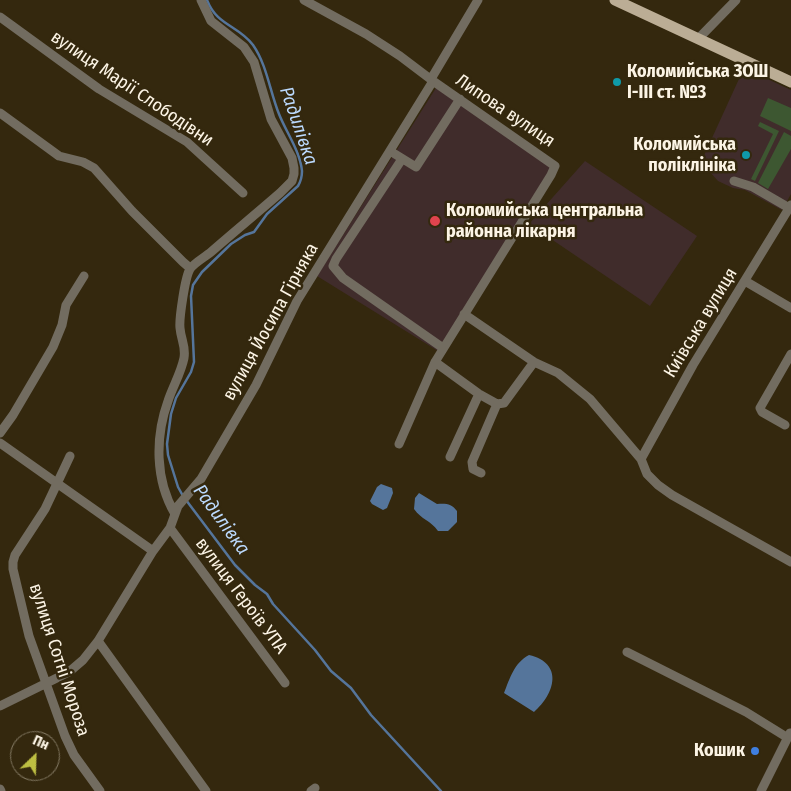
<!DOCTYPE html>
<meta charset="utf-8">
<style>
body{margin:0}
#map{position:relative;width:791px;height:791px;overflow:hidden;background:#34280e;font-family:"Fira Sans Condensed",sans-serif}
canvas{display:block}
.north{position:absolute;left:10px;top:731px;width:50px;height:50px;box-sizing:border-box;background:#34280e;border:1px solid #847a64;border-radius:50%;rotate:24deg;font-size:14px;font-weight:700;line-height:20px;text-align:center;color:#fcf4e5}
.north::after{content:'';display:block;margin:auto;width:18px;height:22px;background:#bebf42;clip-path:polygon(50% 0,100% 100%,50% 72%,0 100%)}
</style>
<div id="map">
<canvas width="791" height="791"></canvas>
<div class="north">Пн</div>
</div>
<script>
const ctx = document.querySelector('canvas').getContext('2d');
ctx.lineJoin = 'round';
function paint(path, color) {
  ctx.fillStyle = color;
  ctx.fill(path, 'evenodd');
}
function strokePath(path, color, width, dash) {
  ctx.strokeStyle = color;
  ctx.lineWidth = width;
  ctx.lineCap = dash ? 'butt' : 'round';
  ctx.setLineDash(dash || []);
  ctx.stroke(path);
}
function label(font, color, halo, rows, align = 'center') {
  ctx.font = font + ' "Fira Sans Condensed",sans-serif';
  ctx.lineWidth = 5;
  ctx.setLineDash([]);
  ctx.textBaseline = 'middle';
  ctx.strokeStyle = halo;
  ctx.fillStyle = color;
  for (const [text, x, y, turn = 0] of rows) {
    ctx.save();
    ctx.translate(x, y);
    ctx.rotate((+turn || 0) * Math.PI / 180);
    ctx.textAlign = isNaN(turn) ? turn : align;
    if (halo) ctx.strokeText(text, 0, 0);
    ctx.fillText(text, 0, 0);
    ctx.restore();
  }
}
paint(new Path2D(`
 M744,68L791,90V194L782,210L745,190L733,188L718,181L701,162Z
 M436,88L552,166L438,351L317,276Z
 M585,161L697,236L650,306L529,224Z`), '#402c2b');
paint(new Path2D(`
 M768,98L791,108V131L760,116Z
 M760,122L779,131L755,181L751,179L773,134L758,126Z
 M784,132L791,136V149L768,189L758,183Z`), '#3d5731');
paint(new Path2D(`
 M381,484L392,488L393,493L387,508L383,510L372,504L370,501L377,487Z
 M419,493L437,504C446,503 452,504 457,511V522L448,531H438C430,520 422,520 414,509L415,498Z
 M529,655C564,663 555,694 534,712L504,693C510,678 514,663 529,655Z`), '#55759b');
strokePath(new Path2D(`
 M183,496L178,487L168,455L167,444L171,414L176,398L191,372L194,362L191,296L193,285L202,272L231,244L245,235L254,232L267,214L298,186C301,181 302,177 302,171C300,151 286,132 279,114C270,92 267,65 253,45C238,25 217,26 207,0
 M186,500L235,565L255,585L267,594L273,604L315,650L331,671L351,688L371,715L441,791`), '#55759b', 2.5);
strokePath(new Path2D(`
 M304,0L366,34L400,56L433,81L555,166L551,175L435,362L399,444
 M0,17L99,89L187,142L243,193
 M698,39L736,0
 M431,79L478,0
 M0,113L59,156L83,162L94,168L132,211L183,262L190,268
 M390,151L416,167L460,99
 M402,159L336,259L333,266L343,278L443,348
 M734,181L753,187L791,209
 M745,281L791,308
 M464,314L534,362
 M435,362L479,394L497,404L504,403L534,362L558,373L590,399L641,459L647,474L658,485L672,495L791,562
 M785,425L762,412L760,408L791,354
 M0,433L13,415L53,347L62,325L66,305L84,276
 M0,443L153,551
 M70,456L45,509L15,555L13,562V569L29,636L65,736L74,755L100,791
 M450,457L479,394
 M641,459L693,365L791,205
 M481,473L473,469L472,462L497,404
 M175,514C155,480 155,437 168,401C173,386 181,373 184,358C186,346 181,340 180,328C179,319 185,277 190,269C194,263 205,257 211,252C234,232 257,213 280,193L292,181L294,174V168L292,158L271,119L254,62L244,47L211,21L201,0
 M170,528L285,683
 M98,641L206,791
 M627,652L746,712L788,738
 M0,706L69,672L83,660L98,641L153,551L170,528L178,506L201,479L256,385L297,301L433,81
 M0,789L1,791
 M311,791L315,788
 M761,791L790,733`), '#726c60', 9);
strokePath(new Path2D(`
 M615,0L791,82`), '#bbad95', 11);
for (const [x, y, r, color] of [
 [617,82,5,"#0f9aa8"],
 [746,155,5,"#0f9aa8"],
 [435,221,6,"#e0444e"],
 [755,751,5,"#3f7fe0"]
]) {
  const dot = new Path2D();
  dot.arc(x, y, r, 0, 2 * Math.PI);
  ctx.fillStyle = color;
  ctx.fill(dot);
  strokePath(dot, '#34280e', 2);
}
label('bold 18px', '#fcf4e5', '#34280e', [
 ["Коломийська ЗОШ",627,72],
 ["І-ІІІ ст. №3",627,93],
 ["Коломийська",736,145,"right"],
 ["поліклініка",736,166,"right"],
 ["Коломийська центральна",446,211],
 ["районна лікарня",446,232],
 ["Кошик",745,751,"right"]
], 'left');
label('18px', '#fcf4e5', '#34280e', [
 ["вулиця Марії Слободівни",132,89,34],
 ["Липова вулиця",505,111,34],
 ["вулиця Йосипа Гірняка",271,322,-61],
 ["Київська вулиця",701,323,-59],
 ["вулиця Героїв УПА",241,596,53],
 ["вулиця Сотні Мороза",59,660,72]
]);
label('italic 19px', '#bbd9fd', '#34280e', [
 ["Радилівка",298,126,71],
 ["Радилівка",221,520,54]
]);
</script>
